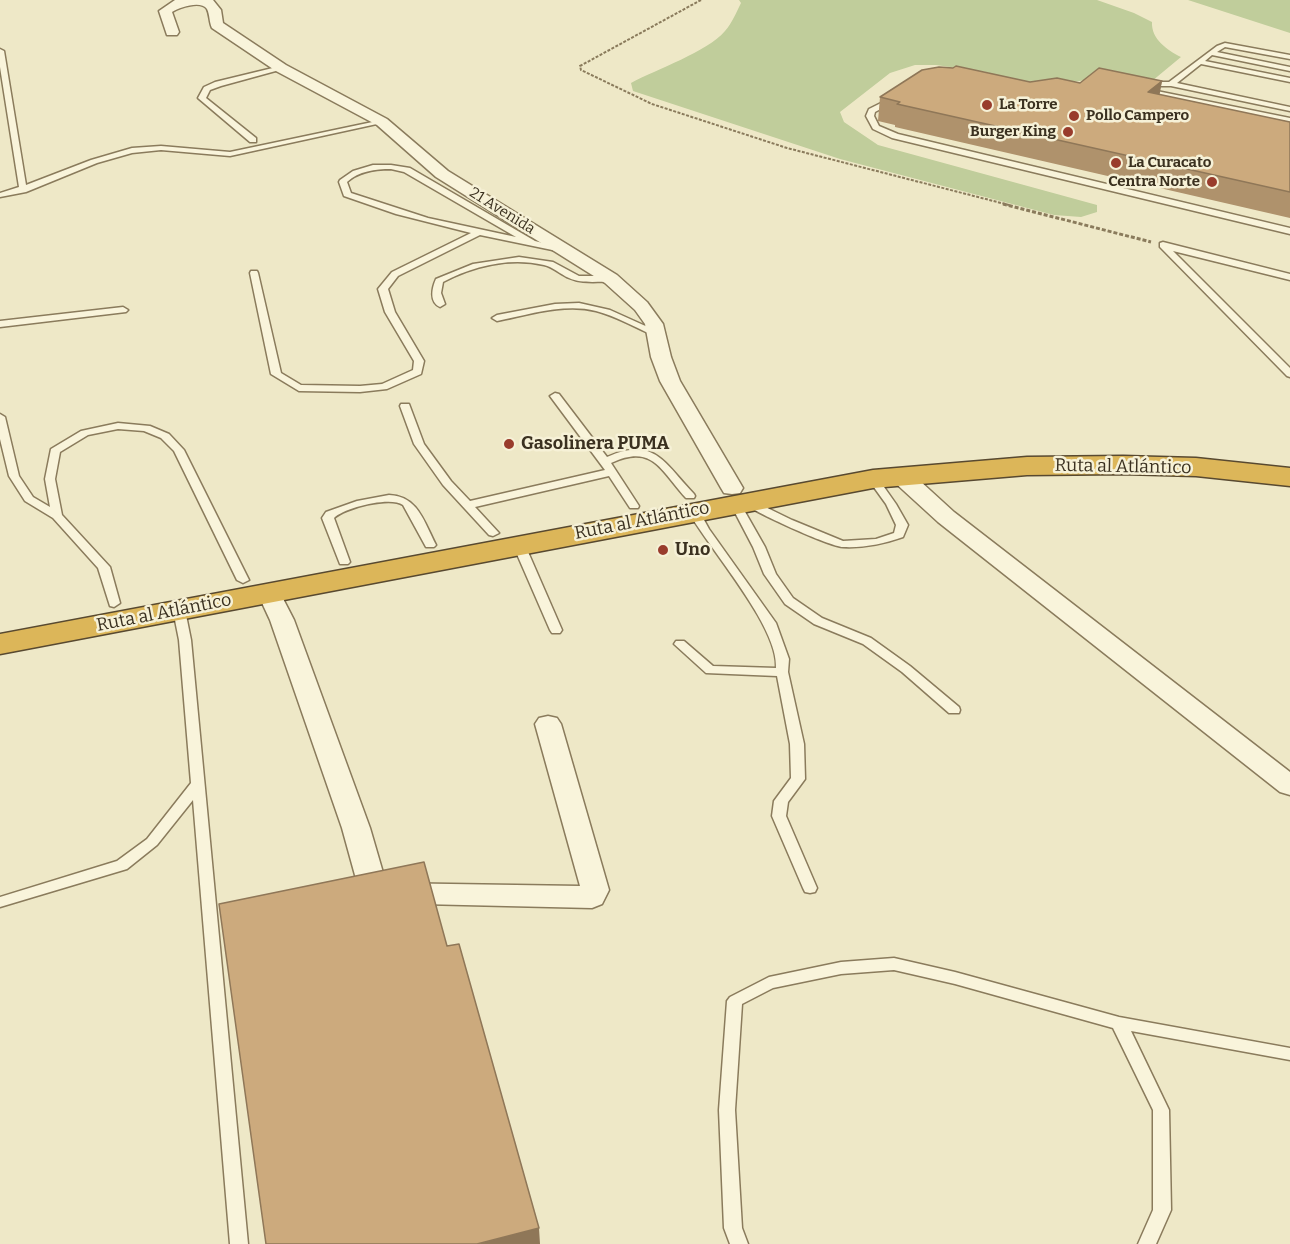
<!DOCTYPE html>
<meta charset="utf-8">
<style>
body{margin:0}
canvas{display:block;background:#eee8c7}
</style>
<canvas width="1290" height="1244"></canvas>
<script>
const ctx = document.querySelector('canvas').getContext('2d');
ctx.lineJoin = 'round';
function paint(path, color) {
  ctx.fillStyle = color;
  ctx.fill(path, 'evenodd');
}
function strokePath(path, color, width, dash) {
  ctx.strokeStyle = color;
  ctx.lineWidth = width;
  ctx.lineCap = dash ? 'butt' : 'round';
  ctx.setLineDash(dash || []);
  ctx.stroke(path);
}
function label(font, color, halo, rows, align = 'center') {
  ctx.font = font + ' Bitter,serif';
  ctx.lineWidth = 5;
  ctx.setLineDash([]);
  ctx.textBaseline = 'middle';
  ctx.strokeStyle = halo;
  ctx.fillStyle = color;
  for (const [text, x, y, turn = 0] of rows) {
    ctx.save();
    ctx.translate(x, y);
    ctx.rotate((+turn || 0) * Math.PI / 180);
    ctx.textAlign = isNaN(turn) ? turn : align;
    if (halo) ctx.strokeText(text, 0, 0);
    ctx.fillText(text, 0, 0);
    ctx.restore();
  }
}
paint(new Path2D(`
 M739,0H1097L1134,13L1152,22C1151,39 1167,50 1181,57L1146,86L1086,80L1038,87L986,72L936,65H915L890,73L840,112L844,122L878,145L1097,205V212L1081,217L1054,215L840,159L633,91L631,83C657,69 707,52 725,31C732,23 736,13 741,3Z
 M1188,0H1290V33Z`), '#c0cd9b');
const lane = new Path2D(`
 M1225,43L1290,55V59L1225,47L1217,52L1290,67V71L1212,55L1205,61L1290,78V82L1201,64L1177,83L1290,107V111L1171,86H1147L1143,84L1147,82H1169L1217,46Z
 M0,49L4,51L26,185L91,160L132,148L161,146L230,152L382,120L386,122L230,156L161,150L132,153L97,163L26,192L0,197V193L19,187L0,67Z
 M281,66L285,68L283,69L221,86L210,90L206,98L256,138V142H250L198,98L204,87L215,82Z
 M1142,88L1290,118V122L1145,92H1142Z
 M891,98H894V102L875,112L874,116L879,126L898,134L1290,228V234L892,138L873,129L866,116L869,109Z
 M373,165H391L410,168L535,241L566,249L562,252L480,235L398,276L388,289L395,312L424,361L421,374L387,389L360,392L299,391L271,374L250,273L251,271H257L258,273L281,373L301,385L360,386L382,384L413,370L414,361L385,312L378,289L392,272L471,233L396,214L344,196L339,182L340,180L353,171ZM391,169L404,172L516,237L428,218L351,193L347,182C359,171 375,169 391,169Z
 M1163,242L1290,274V280L1173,251L1290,368V377L1287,376L1160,247V243Z
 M519,257L553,262L579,276H611L615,279L611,282C597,281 582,284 569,278C560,274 553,267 544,265C510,257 473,266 443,282L441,293L445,304L440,307C429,302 432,288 436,279L473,264Z
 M579,303L610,310L661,333L656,336L653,335C634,327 616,316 596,311C564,303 528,315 497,321L492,318L497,315L555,304Z
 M123,307L128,310L126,312L0,327V321Z
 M555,393L559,394L607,457C655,436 664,463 694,494L695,496L694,498H686C661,471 653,443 611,463L639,506L638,508H630L609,476L475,507L499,533L493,536L489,535L443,485L414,444L400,406L401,404H409L424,444L451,481L470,501L605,470L550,396Z
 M0,414L5,417L19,476L33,497L50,507L45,479L51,449L81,431L118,423L150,426L169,434L184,450L249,580L243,583L237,580L174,451L161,438L144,431L118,429L88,435L60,452L55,479L62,515L110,567L120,603L114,607L110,606L98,568L53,518L25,501L9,476L0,439Z
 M873,476L877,477L896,504L908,525L903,537C883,544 864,548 843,547C831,547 751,511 742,502L747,499L751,500L792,520L843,541L876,539L894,533L896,525L886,504L868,479Z
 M389,495C418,496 424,522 436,545L434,547H426L403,505C390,496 344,508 334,518L350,562L348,564H340L322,518L326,512L357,501Z
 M735,500L740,503L765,547L776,574L793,598L822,618L871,638L910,666L959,707L960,710L959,713H949L902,672L863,644L814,624L785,604L764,574L753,547L730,503Z
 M694,508L698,509L709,529L776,623L789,659L788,672L804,744L805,779L788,802L786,816L817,888L815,892L810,893L805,892L803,888L772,816L774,801L791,778L790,744L777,676L706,673L674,644L676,641H684L713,666L776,668C779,627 710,550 688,511Z
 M519,542L525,545L562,630L560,633H552L550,630L513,545Z
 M179,606L185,610L191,640L248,1244H230L193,800L157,845L127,869L0,907V897L117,861L147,839L191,783L179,640L173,610Z
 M894,958L955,972L1119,1017L1290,1048V1060L1131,1031L1169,1110L1171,1210L1156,1244H1138L1153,1210V1110L1113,1028L955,984L894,970L841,974L773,988L742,1004L735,1110L742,1228L748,1244H730L724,1228L719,1110L727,1001L730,997L769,977L841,962Z`);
const street = new Path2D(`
 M175,0H213L221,10L223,23L286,65L387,119L448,171L617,275L647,302L663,324L671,357L680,381L743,488L740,493L732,494L724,493L721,488L660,381L651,357L645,324L635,310L605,283L436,177L377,125L276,71L212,28C209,22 210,15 207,9C201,0 180,7 172,12L179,32L177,35H167L159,11Z
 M900,469L908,470L954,512L1290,772V795L1280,792L938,522L892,480L889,475L892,470Z
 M269,585L277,587L294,620L370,828L386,883L580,886L535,724L539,718L548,716L557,718L561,724L609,890L602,904L592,908L378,903L368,900L358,886L342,828L270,620L257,592L261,587Z`);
const highway = new Path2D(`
 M1123,456L1196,458L1290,468V486L1196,476L1123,474L1027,475L873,488L0,654V634L873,470L1027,457Z`);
strokePath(lane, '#8a7b5c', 3);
strokePath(street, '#8a7b5c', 3);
strokePath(highway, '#584930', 3);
strokePath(new Path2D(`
 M701,0L580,66L581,70L652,104L787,148L1009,205`), '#8a7b5c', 2, [3, 1.5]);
strokePath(new Path2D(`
 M1003,204L1151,242`), '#8a7b5c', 3, [4, 2]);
paint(lane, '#f9f4db');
paint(street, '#f9f4db');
paint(highway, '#dcb659');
paint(new Path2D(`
 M1162,81L1159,95L1290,122V218L895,127V125L878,121L880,97L1030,82L1080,83Z`), '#af926c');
paint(new Path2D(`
 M1162,81L1158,103L1148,92Z
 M539,1228L540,1244H477Z`), '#8f7758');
const building = new Path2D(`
 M956,66L1030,82L1057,78L1080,83L1099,68L1162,81L1148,92L1290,122V192L897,104L900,102L880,97L922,70L939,67L953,68Z
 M424,862L447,946L459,944L539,1228L477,1244H266L219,904Z`);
paint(building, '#ccaa7d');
strokePath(building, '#8f7758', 1.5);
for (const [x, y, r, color] of [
 [987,105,6,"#993c2c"],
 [1074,116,6,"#993c2c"],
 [1068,132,6,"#993c2c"],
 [1116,163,6,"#993c2c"],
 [1212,182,6,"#993c2c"],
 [509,444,6,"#993c2c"],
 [663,550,6,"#993c2c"]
]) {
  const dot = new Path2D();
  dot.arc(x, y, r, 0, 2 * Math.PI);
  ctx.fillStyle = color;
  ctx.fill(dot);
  strokePath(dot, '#f6f1d7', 2);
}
label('bold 15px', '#3b3120', '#f6f1d7', [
 ["La Torre",999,105],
 ["Pollo Campero",1086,116],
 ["Burger King",1056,132,"right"],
 ["La Curacato",1128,163],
 ["Centra Norte",1200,182,"right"]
], 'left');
label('15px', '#3b3120', '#f6f1d7', [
 ["21 Avenida",502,211,32]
]);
label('bold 18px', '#3b3120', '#f6f1d7', [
 ["Gasolinera PUMA",521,444],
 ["Uno",675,550]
], 'left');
label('18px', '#3b3120', '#f6f1d7', [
 ["Ruta al Atlántico",1123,467,1],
 ["Ruta al Atlántico",642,521,-11],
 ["Ruta al Atlántico",164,613,-11]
]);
</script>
